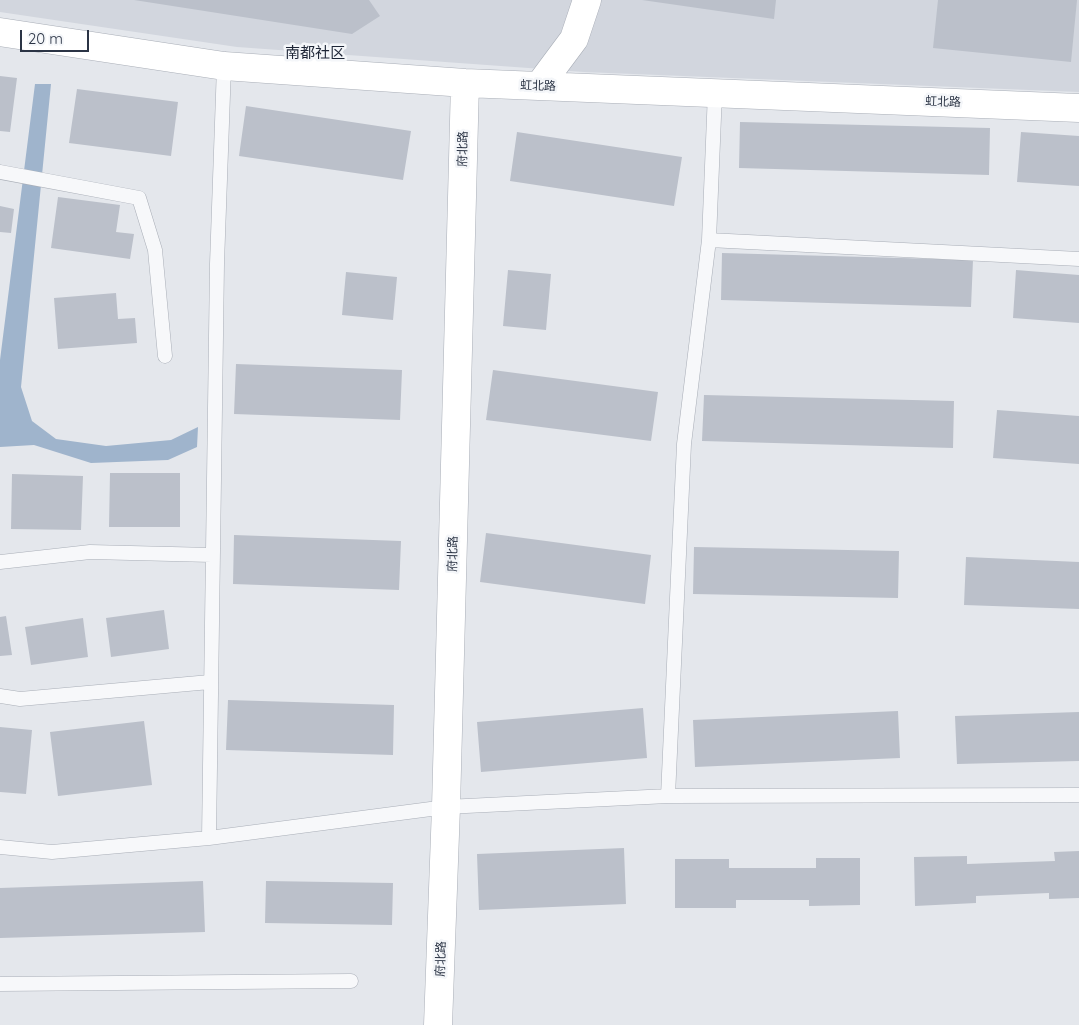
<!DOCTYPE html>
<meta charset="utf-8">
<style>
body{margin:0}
#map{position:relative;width:1079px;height:1025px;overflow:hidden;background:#e4e7ec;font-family:Quicksand,sans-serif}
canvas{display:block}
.scale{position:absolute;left:20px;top:30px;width:69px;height:22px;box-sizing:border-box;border:2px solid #2b3445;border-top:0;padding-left:6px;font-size:15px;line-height:18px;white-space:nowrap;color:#2b3445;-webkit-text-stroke:4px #f4f6f9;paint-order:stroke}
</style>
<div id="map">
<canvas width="1079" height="1025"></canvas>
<div class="scale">20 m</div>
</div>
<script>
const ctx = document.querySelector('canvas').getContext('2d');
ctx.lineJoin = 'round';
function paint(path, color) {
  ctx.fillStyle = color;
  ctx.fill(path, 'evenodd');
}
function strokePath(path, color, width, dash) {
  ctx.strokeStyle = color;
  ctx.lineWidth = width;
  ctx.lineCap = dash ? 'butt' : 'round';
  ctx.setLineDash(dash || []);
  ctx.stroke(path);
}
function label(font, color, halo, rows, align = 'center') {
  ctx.font = font + ' Quicksand,"Noto Sans SC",sans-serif';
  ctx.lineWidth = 5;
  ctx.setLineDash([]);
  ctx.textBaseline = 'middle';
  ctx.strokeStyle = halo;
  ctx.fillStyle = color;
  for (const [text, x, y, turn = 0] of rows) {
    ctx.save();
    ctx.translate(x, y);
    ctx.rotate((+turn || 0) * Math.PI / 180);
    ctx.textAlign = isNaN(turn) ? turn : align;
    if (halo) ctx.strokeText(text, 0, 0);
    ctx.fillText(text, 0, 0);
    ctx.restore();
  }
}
paint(new Path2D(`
 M0,0H1079V92L584,72L237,47L0,12Z`), '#d2d6de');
paint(new Path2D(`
 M35,84H51L21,387L32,421L56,439L106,446L171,440L198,427L197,447L168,460L91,463L34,445L0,447V360Z`), '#9fb4cc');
paint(new Path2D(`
 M134,0H369L380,16L352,34Z
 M642,0H776L774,19Z
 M938,0H1077L1071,62L933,48Z
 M0,76L17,78L10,132L0,131Z
 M77,89L178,102L171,156L69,143Z
 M246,106L411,131L403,180L239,156Z
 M740,122L990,128L989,175L739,168Z
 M517,132L682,157L674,206L510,181Z
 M1021,132L1079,136V186L1017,182Z
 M58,197L120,205L116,232L134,234L130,259L51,248Z
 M0,206L14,209L11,233L0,232Z
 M722,253L973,260L971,307L721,300Z
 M508,270L551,274L546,330L503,326Z
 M1016,270L1079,275V323L1013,318Z
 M346,272L397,277L393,320L342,315Z
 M116,293L118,319L135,318L137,343L58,349L54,298Z
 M236,364L402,370L400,420L234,414Z
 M493,370L658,392L651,441L486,420Z
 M704,395L954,401L953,448L702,441Z
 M997,410L1079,416V464L993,458Z
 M110,473H180V527H109Z
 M12,474L83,476L81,530L11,529Z
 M486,533L651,555L645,604L480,582Z
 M234,535L401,541L399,590L233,584Z
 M694,547L899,551L898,598L693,594Z
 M966,557L1079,562V609L964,605Z
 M164,610L169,649L111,657L106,618Z
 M6,616L12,655L0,656V617Z
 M83,618L88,657L31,665L25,627Z
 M228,700L394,705L393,755L226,750Z
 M643,708L647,758L481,772L477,722Z
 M898,711L900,758L695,767L693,720Z
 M1079,712V761L957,764L955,716Z
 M144,721L152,785L58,796L50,732Z
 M0,727L32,730L26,794L0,792Z
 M624,848L626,904L479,910L477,854Z
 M1079,851V898L1049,899V893L976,896V903L915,906L914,857L967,856V864L1055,861L1054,852Z
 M816,858H860V905L809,906V900H736V908H675V859H729V868H816Z
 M203,881L205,932L0,938V888Z
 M266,881L393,883L392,925L265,923Z`), '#bbc0ca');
const lane = new Path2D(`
 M0,172L139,198L155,250L165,356
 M709,240L1079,259
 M0,562L90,552L212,555
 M0,696L20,699L210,682
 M668,796L684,444L709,240L715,92
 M209,838L217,264L224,66
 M0,847L52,852L209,838L446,807L668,796L1079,795
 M0,984L351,981`);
const secondary = new Path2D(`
 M0,32L224,66L465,83L1079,108
 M539,86L574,39L587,0
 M438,1025L446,807L465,83`);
strokePath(lane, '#a9aeb7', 15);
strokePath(secondary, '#a9aeb7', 29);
strokePath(lane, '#f7f8fa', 14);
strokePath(secondary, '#fff', 28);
label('12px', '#2b3445', '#f4f6f9', [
 ["虹北路",538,86,2],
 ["虹北路",943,102,2],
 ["府北路",463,149,-89],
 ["府北路",453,554,-89],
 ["府北路",441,959,-88]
]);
label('15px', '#1d2536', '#f4f6f9', [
 ["南都社区",315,53]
]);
</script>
